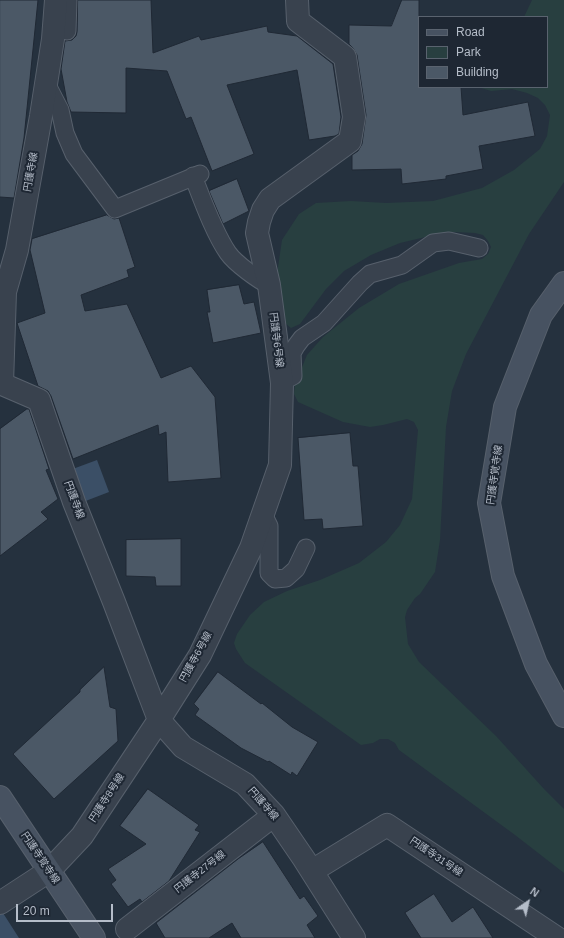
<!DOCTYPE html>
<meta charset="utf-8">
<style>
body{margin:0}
#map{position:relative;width:564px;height:938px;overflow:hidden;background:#25313e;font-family:Helvetica,sans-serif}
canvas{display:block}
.legend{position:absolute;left:418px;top:16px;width:130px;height:72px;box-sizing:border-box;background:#1e2733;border:1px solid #5a636f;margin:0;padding:5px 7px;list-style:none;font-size:12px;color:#b5bdc9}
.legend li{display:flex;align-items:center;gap:8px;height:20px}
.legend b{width:20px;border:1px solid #5a636f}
.north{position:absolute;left:508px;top:882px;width:40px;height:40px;-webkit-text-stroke:3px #1e2733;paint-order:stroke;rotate:34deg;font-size:11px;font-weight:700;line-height:16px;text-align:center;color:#b5bdc9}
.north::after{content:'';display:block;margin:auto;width:14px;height:18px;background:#b5bdc9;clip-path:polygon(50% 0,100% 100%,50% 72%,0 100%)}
.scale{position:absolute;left:16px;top:904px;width:97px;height:18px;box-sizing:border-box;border:2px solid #b5bdc9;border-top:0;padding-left:5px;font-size:12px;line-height:14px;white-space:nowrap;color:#b5bdc9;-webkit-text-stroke:3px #1e2733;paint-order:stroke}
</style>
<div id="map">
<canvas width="564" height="938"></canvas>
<ul class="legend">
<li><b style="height:5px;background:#475261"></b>Road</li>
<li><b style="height:11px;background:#283f40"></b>Park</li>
<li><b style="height:11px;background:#4b5866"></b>Building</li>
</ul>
<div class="north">N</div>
<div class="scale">20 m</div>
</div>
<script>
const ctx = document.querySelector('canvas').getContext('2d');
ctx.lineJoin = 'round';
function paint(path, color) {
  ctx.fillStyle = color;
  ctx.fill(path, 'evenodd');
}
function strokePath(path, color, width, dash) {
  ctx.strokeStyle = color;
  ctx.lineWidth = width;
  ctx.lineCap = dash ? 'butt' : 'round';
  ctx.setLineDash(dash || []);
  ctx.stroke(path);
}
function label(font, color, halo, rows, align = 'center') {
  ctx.font = font + ' Helvetica,"Noto Sans JP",sans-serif';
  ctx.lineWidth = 4;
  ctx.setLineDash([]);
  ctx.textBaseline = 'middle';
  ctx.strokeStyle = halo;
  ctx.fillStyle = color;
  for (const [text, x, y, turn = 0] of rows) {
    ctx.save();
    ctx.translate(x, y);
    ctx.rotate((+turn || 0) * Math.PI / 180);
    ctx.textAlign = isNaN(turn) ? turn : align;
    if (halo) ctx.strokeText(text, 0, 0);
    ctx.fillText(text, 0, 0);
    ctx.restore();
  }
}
paint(new Path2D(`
 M532,0H564V182L529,234L466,354L452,391L446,427L440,540L435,572L420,594L415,598L407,610L405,617L408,644L419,662L496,736L545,790L564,809V873L515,835L399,750L395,743L388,739H380L373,743L361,745L245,663L236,649L234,643L237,634L250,615L264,602L287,591L320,580L359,563L386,542L400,525L412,499L418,430L414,422L407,419L383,425L370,427L343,422L298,402L294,394L295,384L307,355L323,337L359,308L399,284L459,263L482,259L488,254L491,247L488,241L483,235L475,233L454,232L434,235L400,243L371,255L344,271L326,289L300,324L291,328L285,323L283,318L277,274L282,240L299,214L316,203L351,201L386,203L433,201L482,188L514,170L540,149L547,136L550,115L545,105L538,98L527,93L512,89L491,91L478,87H547V17H524Z`), '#283f40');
paint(new Path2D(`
 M97,460L109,492L83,502L70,470Z
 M0,910L3,913L19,938H0Z`), '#3b4f66');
const building = new Path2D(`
 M0,0H38L24,138L14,198L0,197Z
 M78,0H151L153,53L199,36L201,40L267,26L268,32L297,36L333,64L341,117L339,134L335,136L309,140L297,70L227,85L254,154L212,171L191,117L186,119L167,71L126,68V113L71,112L67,102L61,69L65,41L72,40L76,36L77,32Z
 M402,0H419V87H461L463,115L528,102L535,136L479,146L483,169L446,176V179L402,184L401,169L352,170V155L358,151L362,144L366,115L357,55L353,48L349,44V25L391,26Z
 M237,179L249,211L223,224L209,191Z
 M107,215L114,219L119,218L135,267L127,270L129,277L81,295L85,311L127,304L161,378L191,366L215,397L221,478L168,482L166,432L159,435L158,425L73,459L51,396L48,391L38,386L17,323L45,313L30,250L32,239Z
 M239,285L244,304L254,302L261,333L213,343L207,312H210L207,290Z
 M27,409H29L49,469L46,470L58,499L41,512L48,519L0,556V429Z
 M350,433L353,466H358L363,526L323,529L322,519L304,520L298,438Z
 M181,539V586H156L155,577L126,576V540Z
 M104,667L110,707L116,709L118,741L54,799L13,754L80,692V690Z
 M218,672L261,704L262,703L292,727L318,742L297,776L292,772L291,775L269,761L268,762L241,748L195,715L199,709L194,704Z
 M148,789L199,825L195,830L200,832L169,881L142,902L140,899L128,907L111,884L116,880L108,869L146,844L120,826Z
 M263,842L300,899L304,896L318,916L307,925L315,938H241L232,923L209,938H165L156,923L238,859Z
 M434,894L452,922L473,907L493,938H421L405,913Z`);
paint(building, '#4b5866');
strokePath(building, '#202935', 1);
const lane = new Path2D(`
 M67,31L68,0
 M46,83L60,110L65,133L74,154L115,209L200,174
 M193,176C202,199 214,233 228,253C235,263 258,280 269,285
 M282,382L293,376L292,353L296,346L302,338L324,323L360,283L370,274L402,265L433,243L449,241L479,248
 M263,514L269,526V573L275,579L286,578L296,569L306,548`);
const street = new Path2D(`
 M56,0L53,39L41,116L17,250L5,292L2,384L39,400L74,502L114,602L159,720L183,747L245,784L274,815L304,859L354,938
 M312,871L387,825L557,938
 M0,903L49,871L82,836L159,720L200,655L251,548L280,465L282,383L269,285L257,233L259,222L263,210L270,199L350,141L354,117L345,57L298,21L297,0
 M127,929L274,815`);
const secondary = new Path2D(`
 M564,283L541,315L505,407L489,503L503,576L536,664L564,716
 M0,797L94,938`);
strokePath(lane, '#57606c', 19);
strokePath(street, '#57606c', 24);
strokePath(secondary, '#57606c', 24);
strokePath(lane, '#39424e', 17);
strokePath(street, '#39424e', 22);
strokePath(secondary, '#475261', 22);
label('10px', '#b5bdc9', '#1e2733', [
 ["円護寺線",31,172,-80],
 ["円護寺6号線",276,340,83],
 ["円護寺覚寺線",495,475,-82],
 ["円護寺線",74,500,70],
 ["円護寺6号線",196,657,-61],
 ["円護寺8号線",107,798,-57],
 ["円護寺線",263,804,49],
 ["円護寺31号線",436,857,34],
 ["円護寺覚寺線",40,858,56],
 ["円護寺27号線",200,872,-38]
]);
</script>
